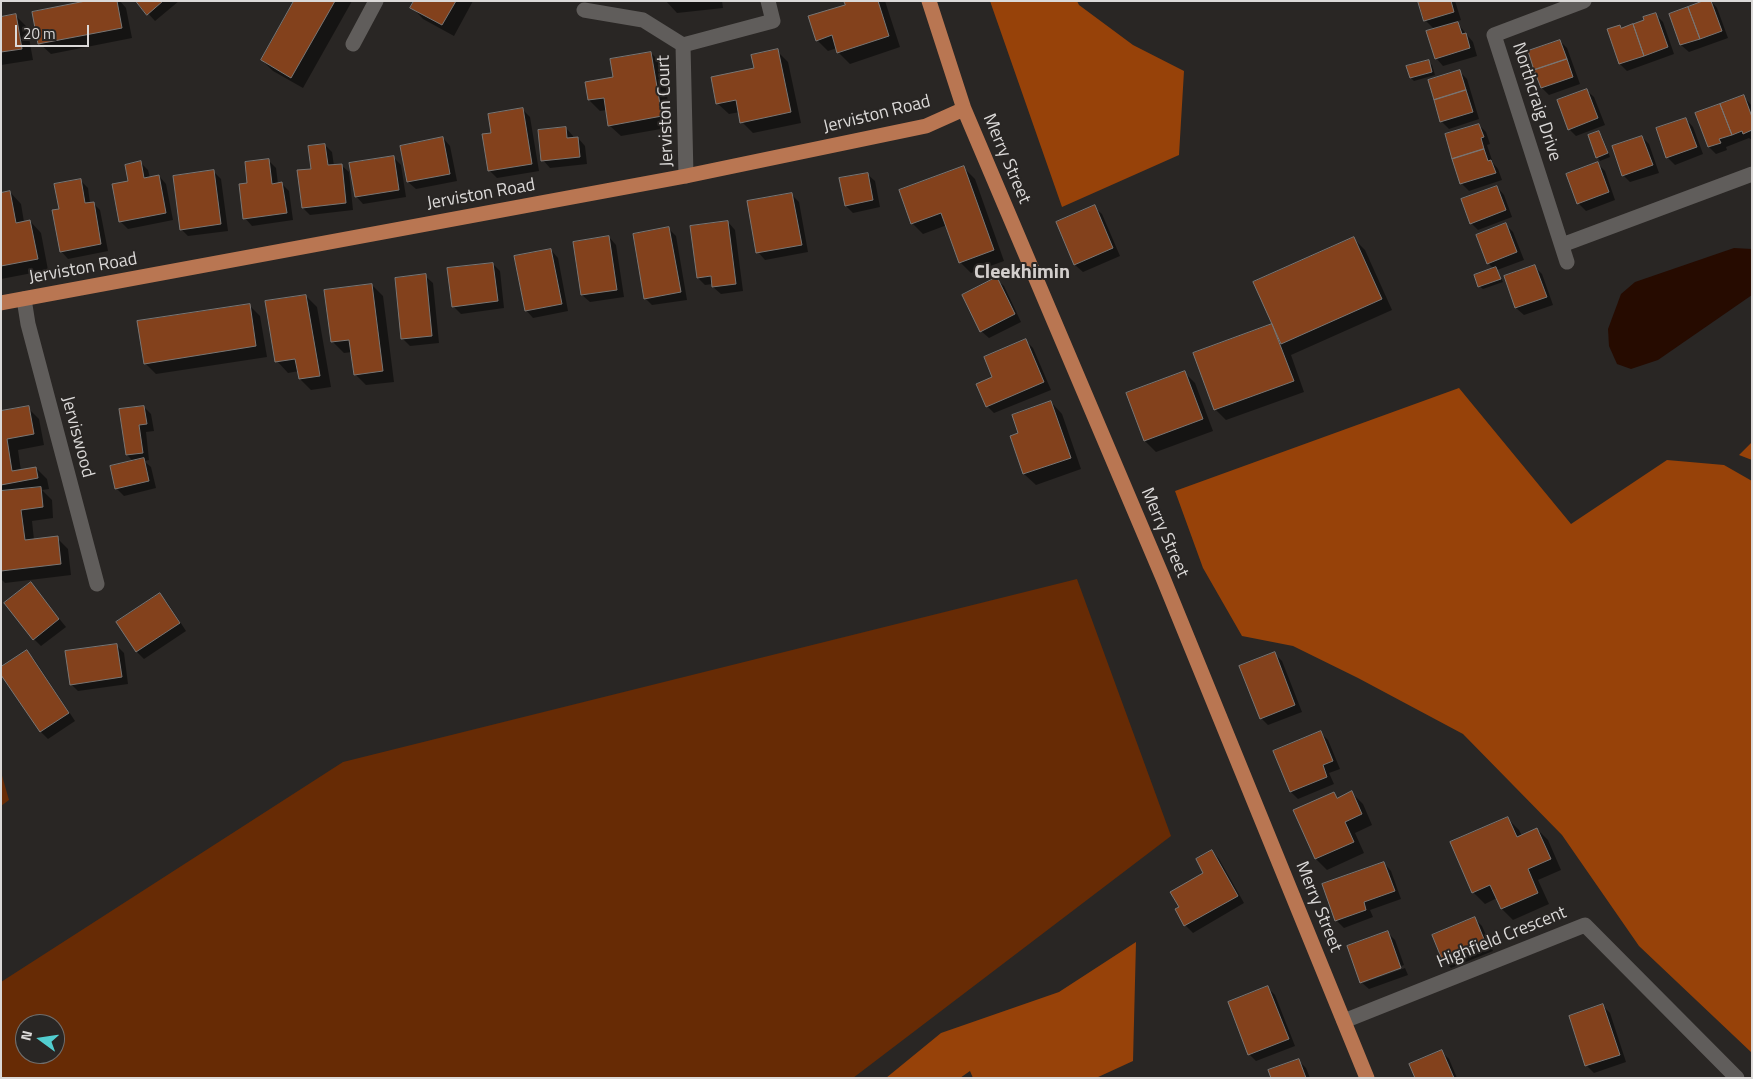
<!DOCTYPE html>
<style>
body{margin:0}
#map{position:relative;width:1753px;height:1079px;overflow:hidden;background:#292624;font-family:"Titillium Web",sans-serif}
canvas{display:block}
.frame{position:absolute;inset:0;border:2px solid #dbd9d8;pointer-events:none}
.north{position:absolute;left:15px;top:1014px;width:50px;height:50px;box-sizing:border-box;background:#292624;border:1px solid #706e6c;border-radius:50%;rotate:284deg;font-size:14px;font-weight:700;line-height:20px;text-align:center;color:#dbd9d8}
.north::after{content:'';display:block;margin:auto;width:18px;height:22px;background:#52cdcf;clip-path:polygon(50% 0,100% 100%,50% 72%,0 100%)}
.scale{position:absolute;left:15px;top:25px;width:74px;height:22px;box-sizing:border-box;border:2px solid #dbd9d8;border-top:0;padding-left:6px;font-size:15px;line-height:18px;white-space:nowrap;color:#dbd9d8;-webkit-text-stroke:4px #292624;paint-order:stroke}
</style>
<div id="map">
<canvas width="1753" height="1079"></canvas>
<div class="frame"></div>
<div class="north">N</div>
<div class="scale">20 m</div>
</div>
<script>
const ctx = document.querySelector('canvas').getContext('2d');
ctx.lineJoin = 'round';
function paint(path, color) {
  ctx.fillStyle = color;
  ctx.fill(path, 'evenodd');
}
function strokePath(path, color, width, dash) {
  ctx.strokeStyle = color;
  ctx.lineWidth = width;
  ctx.lineCap = dash ? 'butt' : 'round';
  ctx.setLineDash(dash || []);
  ctx.stroke(path);
}
function label(font, color, halo, rows, align = 'center') {
  ctx.font = font + ' "Titillium Web",sans-serif';
  ctx.lineWidth = 4;
  ctx.setLineDash([]);
  ctx.textBaseline = 'middle';
  ctx.strokeStyle = halo;
  ctx.fillStyle = color;
  for (const [text, x, y, turn = 0] of rows) {
    ctx.save();
    ctx.translate(x, y);
    ctx.rotate((+turn || 0) * Math.PI / 180);
    ctx.textAlign = isNaN(turn) ? turn : align;
    if (halo) ctx.strokeText(text, 0, 0);
    ctx.fillText(text, 0, 0);
    ctx.restore();
  }
}
paint(new Path2D(`
 M1077,579L1171,836L853,1078H1V982L343,762ZM25,1024H55V1054H25Z
 M1,772L9,800L1,806Z`), '#672b05');
paint(new Path2D(`
 M990,1H1077L1079,5L1133,45L1184,71L1179,155L1062,207Z
 M1459,388L1571,524L1667,460L1724,465L1752,481V1053L1639,946L1562,835L1463,734L1358,678L1293,646L1242,636L1203,568L1175,491Z
 M1752,442V460L1739,455Z
 M1136,942L1133,1061L1096,1078H973L970,1071L960,1078H886L941,1033L1059,992Z`), '#974209');
paint(new Path2D(`
 M1734,248L1752,249V295L1658,360L1631,369L1617,364L1609,346L1608,329L1621,294L1635,282Z`), '#260b00');
paint(new Path2D(`
 M92,1H120L126,8L132,38L51,54L39,43Z
 M137,1H179L155,21Z
 M296,1H352L303,88L273,71L262,60Z
 M415,1H473L454,36L423,19L412,7Z
 M666,1H722L723,8L677,13Z
 M845,1H885L900,47L850,64L838,52L837,48L828,51L817,40L846,6Z
 M1420,1H1455L1461,20L1433,28L1425,20Z
 M1711,1L1717,8L1728,38L1689,52L1681,45L1671,14Z
 M1655,14L1663,22L1674,54L1627,71L1620,64L1619,26L1622,29L1645,21Z
 M16,16L27,27L33,60L1,65V18Z
 M1458,24L1473,42L1477,56L1443,66L1436,58Z
 M1560,41L1567,48L1580,84L1549,95L1542,88Z
 M777,51L788,62L801,123L753,133L742,122L740,112L729,114L717,103Z
 M651,53L662,64L672,127L621,136L609,125L607,110L600,111L589,100L615,78Z
 M1428,61L1432,65L1435,75L1414,81L1411,78Z
 M1460,72L1467,79L1479,119L1449,129L1441,121Z
 M1586,90L1594,97L1605,125L1576,136L1569,129Z
 M1743,96L1752,106V140L1749,138L1726,147L1727,150L1716,154L1709,147L1697,114Z
 M522,109L530,117L539,171L497,178L490,171L484,135L492,134Z
 M1686,119L1693,127L1703,154L1675,165L1667,157Z
 M1479,125L1486,132L1490,144L1487,145L1493,163L1498,169L1502,180L1469,191L1461,183Z
 M566,128L573,136V139L578,138L585,146L587,164L550,168L543,160Z
 M1599,133L1602,136L1610,157L1600,161L1597,157Z
 M1642,137L1649,144L1659,173L1630,182L1623,175Z
 M443,138L450,146L457,181L416,189L408,182L401,147Z
 M325,145L332,152L334,166L341,165L349,172L353,210L310,215L303,208L312,170Z
 M393,157L401,165L406,197L363,204L356,196Z
 M268,160L276,168L278,184H282L289,191L293,220L252,226L245,218L249,184Z
 M141,163L148,170L150,178L159,176L166,184L173,220L128,229L121,222L130,182Z
 M1598,164L1605,171L1615,200L1586,211L1578,203Z
 M964,168L975,179L1004,261L971,273L960,262L947,225L923,234L912,223Z
 M214,172L221,179L228,231L188,236L181,229Z
 M867,174L875,181L880,207L853,213L846,206Z
 M80,180L88,188L90,203H93L100,210L108,251L68,259L61,251L60,210Z
 M1497,187L1504,195L1512,217L1478,230L1471,223Z
 M10,192L21,204L24,222L30,221L41,233L48,270L1,279V194Z
 M792,195L799,202L808,252L765,260L758,252Z
 M1094,207L1102,214L1120,256L1083,272L1075,265L1057,223Z
 M728,222L735,230L743,291L721,294L713,287V284L705,285L698,278Z
 M1506,225L1513,232L1524,260L1497,270L1503,282L1483,289L1479,286L1494,269L1488,263Z
 M669,229L676,236L687,300L652,305L645,298Z
 M609,237L616,245L624,297L590,302L582,295Z
 M1354,239L1365,250L1392,310L1291,355L1304,392L1226,420L1215,409L1195,354L1273,325Z
 M551,250L558,258L568,311L533,318L526,310Z
 M493,264L500,271L504,308L461,314L453,306Z
 M1535,267L1542,274L1553,305L1524,315L1516,308L1505,277Z
 M425,276L433,283L439,343L410,346L402,338Z
 M996,279L1004,286L1021,322L989,338L981,331Z
 M372,285L383,296L394,382L366,385L355,374L352,352L344,353L332,341Z
 M306,296L317,307L331,387L311,390L300,379L299,371L288,373L277,361Z
 M249,305L260,316L267,357L156,374L145,363Z
 M1026,341L1033,348L1051,390L994,413L987,406L994,378Z
 M1184,372L1195,383L1213,431L1156,452L1145,441L1128,393Z
 M1051,402L1062,414L1081,469L1036,485L1024,474L1011,437L1020,434Z
 M144,407L151,414L154,431L146,432L149,460L144,461L151,467L156,488L124,496L116,488L134,462L127,455Z
 M28,408L39,419L44,445L18,450L21,471L36,468L47,479L49,489L42,490L52,500L53,518L32,521L34,540L57,538L68,549L71,575L5,583L1,579V412Z
 M31,584L66,627L41,646L34,639Z
 M160,595L167,602L186,631L144,659L137,652L118,622Z
 M116,645L124,653L128,684L78,691L71,684Z
 M27,652L34,659L75,721L48,739L41,732L1,672Z
 M1275,654L1282,661L1302,712L1268,725L1261,718Z
 M1321,733L1328,740L1340,769L1329,773L1334,784L1298,799L1291,792Z
 M1352,793L1363,804L1372,825L1355,833L1364,853L1327,870L1316,859L1295,811L1334,794L1339,798Z
 M1508,819L1519,830L1522,836L1537,829L1548,840L1561,870L1538,880L1549,904L1513,920L1502,909L1497,898L1485,904L1473,892L1452,843Z
 M1212,851L1219,859L1244,903L1193,933L1185,925L1176,909L1180,907L1205,873Z
 M1384,863L1391,871L1401,899L1370,910L1373,917L1344,928L1337,921L1324,885Z
 M1475,919L1482,926L1493,951L1451,968L1444,961Z
 M1388,933L1395,940L1404,965L1363,980V983L1405,968L1408,975L1369,989L1361,982Z
 M1268,988L1275,995L1295,1046L1256,1061L1249,1054Z
 M1602,1005L1610,1013L1626,1062L1594,1073L1587,1066L1570,1016Z
 M1442,1052L1449,1059L1457,1078H1416Z
 M1299,1061L1306,1068L1310,1078H1272Z`), '#0007');
const building = new Path2D(`
 M86,1H117L122,28L38,44L32,12Z
 M136,1H163L147,15Z
 M294,1H335L291,78L261,60Z
 M414,1H456L442,25L410,8Z
 M844,1H878L889,36L837,53L832,35L816,41L808,16L845,5Z
 M1418,1H1451L1454,12L1424,21Z
 M1703,1H1711L1722,31L1700,39L1688,7Z
 M1688,7L1700,39L1680,45L1669,14Z
 M1656,13L1668,47L1644,56L1633,24L1644,20L1643,17Z
 M16,14L22,49L1,52V17Z
 M1458,22L1462,34L1466,33L1470,48L1435,59L1426,31Z
 M1633,24L1644,56L1619,64L1607,29L1620,25L1621,28Z
 M1560,40L1567,59L1534,70L1528,51Z
 M778,49L791,112L740,123L736,100L716,104L711,77L754,68L751,55Z
 M651,52L662,116L608,126L604,98L588,100L585,82L613,77L610,59Z
 M1567,59L1573,77L1541,88L1534,70Z
 M1429,60L1432,72L1410,78L1406,66Z
 M1460,70L1466,90L1434,100L1428,80Z
 M1587,89L1598,118L1568,130L1557,100Z
 M1466,90L1473,112L1440,122L1434,100Z
 M1744,95L1752,117V130L1743,134L1742,131L1732,135L1720,104Z
 M1720,104L1732,135L1719,139L1721,143L1708,147L1695,113Z
 M523,108L532,164L488,171L482,134L491,133L488,114Z
 M1686,118L1697,147L1666,158L1656,128Z
 M1479,124L1484,137L1481,138L1484,149L1452,159L1445,134Z
 M566,127L567,138L578,137L580,157L541,161L538,130Z
 M1599,131L1608,153L1596,158L1588,135Z
 M1642,136L1653,165L1622,176L1612,146Z
 M443,137L450,174L407,182L400,146Z
 M325,144L328,165L342,164L346,203L302,208L297,170L311,169L308,146Z
 M1484,149L1488,161L1491,160L1496,173L1460,184L1452,159Z
 M394,156L399,190L355,197L349,163Z
 M269,159L272,184L282,182L287,213L243,219L239,184L247,183L245,162Z
 M141,161L144,178L159,175L166,213L119,222L112,184L128,181L125,165Z
 M1598,162L1609,192L1577,204L1566,174Z
 M964,166L994,250L959,263L941,213L911,224L899,190Z
 M214,170L221,224L180,230L173,176Z
 M868,173L873,200L845,206L839,178Z
 M81,179L85,203L94,202L101,244L60,252L52,210L59,209L54,184Z
 M1497,186L1506,210L1470,224L1461,199Z
 M10,191L16,223L30,220L38,259L1,266V193Z
 M792,193L802,245L756,253L747,201Z
 M1095,205L1113,248L1074,265L1056,222Z
 M728,221L736,284L712,287L711,276L697,278L690,226Z
 M1506,223L1517,252L1487,264L1476,235Z
 M669,227L681,292L644,299L633,234Z
 M609,236L617,290L581,295L573,242Z
 M1354,237L1382,299L1281,344L1253,282Z
 M551,249L562,304L525,311L514,256Z
 M493,263L498,301L452,307L447,268Z
 M1535,265L1547,297L1515,308L1504,276Z
 M1496,267L1501,279L1478,287L1474,275Z
 M426,274L432,336L401,339L395,278Z
 M997,277L1015,314L980,332L962,295Z
 M372,284L383,371L354,375L349,340L331,342L324,290Z
 M306,295L320,376L299,379L295,359L275,362L265,301Z
 M250,304L256,346L144,364L137,321Z
 M1272,324L1294,381L1214,410L1193,353Z
 M1026,339L1044,382L986,407L976,384L992,377L984,357Z
 M1185,371L1203,419L1144,441L1126,393Z
 M1051,401L1071,458L1023,474L1010,436L1018,433L1012,415Z
 M29,406L34,434L7,439L12,471L36,467L38,478L1,485V411Z
 M144,406L147,424L139,425L143,453L126,455L119,409Z
 M144,458L149,481L115,489L110,466Z
 M41,487L43,507L21,510L25,540L58,536L61,564L1,571V491Z
 M31,582L59,619L33,640L4,603Z
 M160,593L180,623L136,652L116,622Z
 M117,644L122,677L70,685L65,651Z
 M27,650L69,713L40,732L1,675V667Z
 M1275,652L1295,705L1260,719L1239,666Z
 M1321,731L1333,761L1323,765L1327,777L1290,792L1273,751Z
 M1352,791L1362,814L1345,822L1354,842L1315,859L1293,810L1334,792L1337,798Z
 M1508,817L1517,837L1537,828L1551,859L1528,869L1538,893L1501,909L1490,885L1472,893L1450,842Z
 M1212,850L1238,896L1184,926L1175,909L1179,907L1170,892L1203,873L1196,859Z
 M1384,862L1395,891L1364,902L1366,910L1335,921L1322,884Z
 M1475,917L1486,944L1443,962L1432,935Z
 M1388,931L1401,968L1360,983L1347,946Z
 M1268,986L1289,1039L1248,1055L1228,1002Z
 M1603,1004L1620,1055L1585,1066L1569,1016Z
 M1442,1050L1454,1078H1415L1409,1064Z
 M1299,1059L1306,1078H1271L1268,1070Z`);
paint(building, '#83411c');
strokePath(building, '#797674', 1);
strokePath(new Path2D(`
 M584,10L643,20L683,45
 M353,44L376,1
 M686,176L683,45L773,21L768,1
 M1562,245L1752,174
 M1567,262L1494,35L1584,1
 M24,299L28,324L97,584
 M1344,1021L1585,925L1737,1078`), '#605d5b', 15);
strokePath(new Path2D(`
 M929,1L964,109L1163,578L1367,1078
 M1,303L686,176L926,126L964,109`), '#b97652', 15);
label('18px', '#dbd9d8', '#292624', [
 ["Northcraig Drive",1536,102,72],
 ["Jerviston Court",666,111,-92],
 ["Jerviston Road",877,115,-14],
 ["Merry Street",1006,159,67],
 ["Jerviston Road",481,195,-10],
 ["Jerviston Road",83,269,-10],
 ["Jerviswood",77,437,75],
 ["Merry Street",1164,533,67],
 ["Merry Street",1318,907,68],
 ["Highfield Crescent",1502,938,-22]
]);
label('bold 20px', '#d3cfcd', '#292624', [
 ["Cleekhimin",1022,273]
]);
</script>
